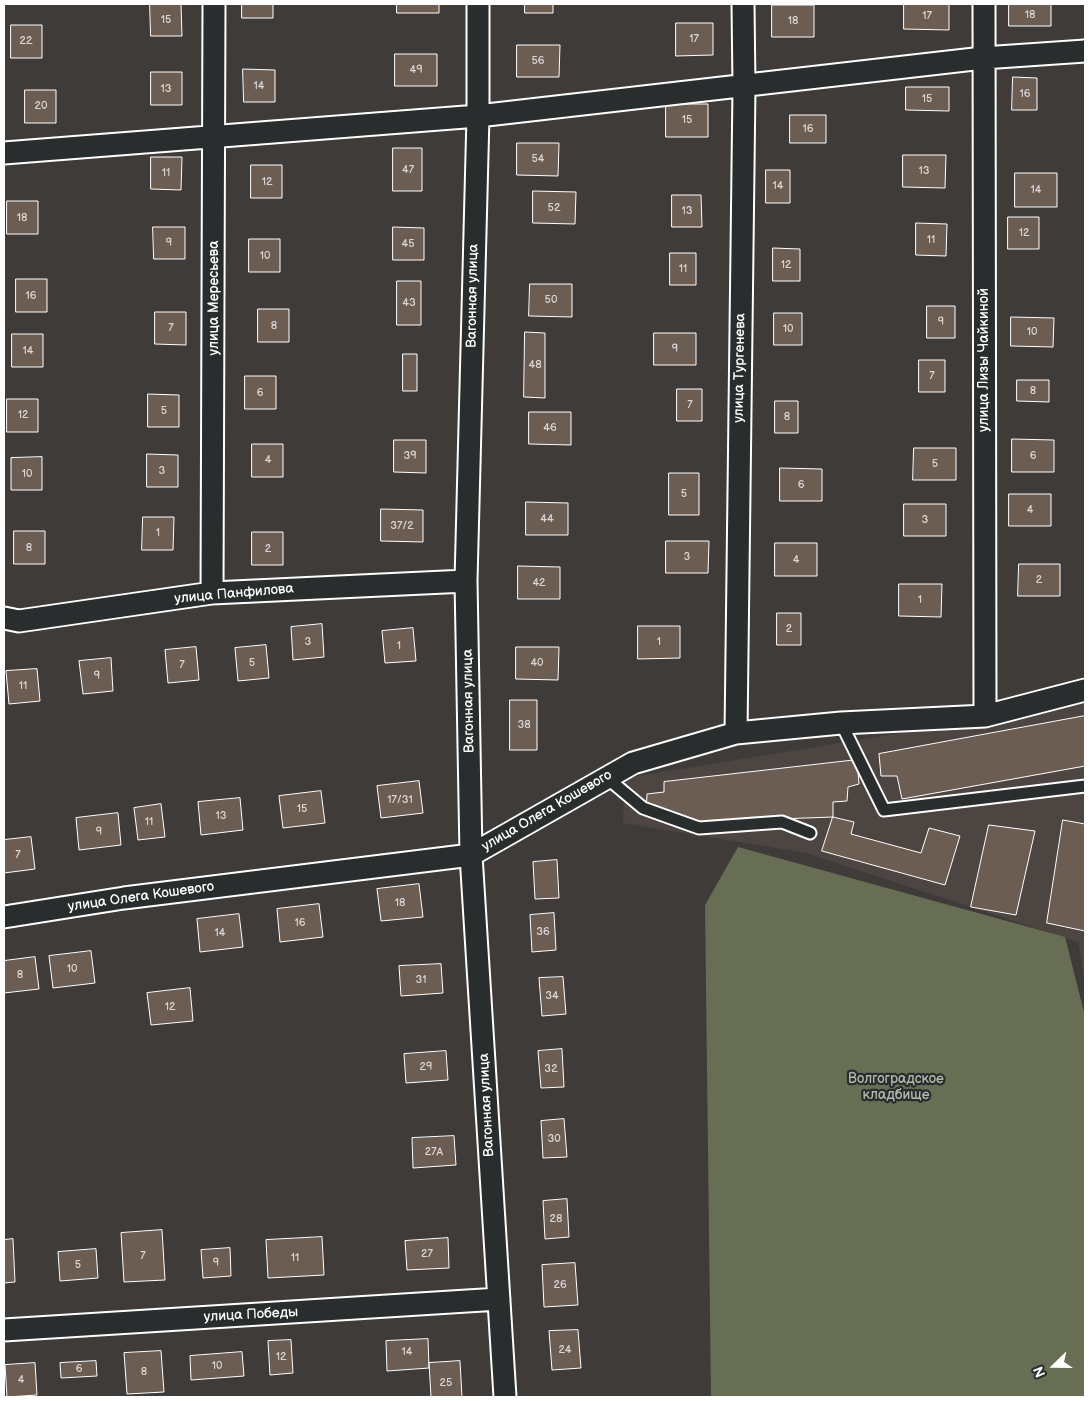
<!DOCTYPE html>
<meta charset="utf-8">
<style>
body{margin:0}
#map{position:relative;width:1089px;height:1401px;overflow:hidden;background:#3e3b39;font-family:"Balsamiq Sans",sans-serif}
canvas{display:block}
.frame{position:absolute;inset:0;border:5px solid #fff;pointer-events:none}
.north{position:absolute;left:1029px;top:1341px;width:50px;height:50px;-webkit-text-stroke:4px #2a2d2e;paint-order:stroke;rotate:248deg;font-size:14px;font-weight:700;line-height:20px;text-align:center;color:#fff}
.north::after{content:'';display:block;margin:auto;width:18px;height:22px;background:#fff;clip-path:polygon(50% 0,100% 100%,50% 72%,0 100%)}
</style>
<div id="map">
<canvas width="1089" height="1401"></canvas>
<div class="frame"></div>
<div class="north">N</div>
</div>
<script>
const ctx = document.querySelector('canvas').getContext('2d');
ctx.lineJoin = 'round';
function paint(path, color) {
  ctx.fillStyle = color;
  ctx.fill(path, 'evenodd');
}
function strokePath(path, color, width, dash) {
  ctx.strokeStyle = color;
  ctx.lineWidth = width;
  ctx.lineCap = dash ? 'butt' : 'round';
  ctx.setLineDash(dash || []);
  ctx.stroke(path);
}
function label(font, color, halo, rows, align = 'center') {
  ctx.font = font + ' "Balsamiq Sans",sans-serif';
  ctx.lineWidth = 4.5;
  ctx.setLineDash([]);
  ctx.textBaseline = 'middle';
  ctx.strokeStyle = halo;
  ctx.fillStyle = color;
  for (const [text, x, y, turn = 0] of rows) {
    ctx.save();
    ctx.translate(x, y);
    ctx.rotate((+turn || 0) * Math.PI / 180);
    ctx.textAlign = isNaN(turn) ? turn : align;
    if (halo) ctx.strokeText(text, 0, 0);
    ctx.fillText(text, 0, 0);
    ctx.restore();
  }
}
paint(new Path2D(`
 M1085,703V980L1078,942L806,853L623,823L625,778Z`), '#4c4541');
paint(new Path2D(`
 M738,847L1065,937L1085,1016V1397H711L705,905Z`), '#686e53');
const building = new Path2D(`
 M150,4H181L182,36H151Z
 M242,4H273V18H242Z
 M397,4H439V13H397Z
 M525,4H553V13H525Z
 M904,4H949V30L904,29Z
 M1009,4H1051V26H1009Z
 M772,5H814V37H772Z
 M676,23H713V55L676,56Z
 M11,25H42V58H11Z
 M517,45H560L559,77H517Z
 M395,54H437V86H395Z
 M243,69L275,70V102H244Z
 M151,72H182V105H151Z
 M1013,77L1037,78V110H1012Z
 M906,87H949V111L906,110Z
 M25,90H56V123H25Z
 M666,104H708V137H666Z
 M790,115H826V143H790Z
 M517,143H559L558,176L517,175Z
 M393,148H422V191H393Z
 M903,155H946L945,188L903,187Z
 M151,157H182L181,190L151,189Z
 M251,165H282V198H251Z
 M766,170H790V203H766Z
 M1015,173H1057V207H1015Z
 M533,191L576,192L575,224L533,223Z
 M672,195H701L702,227H672Z
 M7,201H38V234H7Z
 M1008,217H1039V249H1008Z
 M916,223L947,224L946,256L916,255Z
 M153,227H185V259H154Z
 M393,227L424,228V260H393Z
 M249,239H280V272H249Z
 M773,248L800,249V281H773Z
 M670,253H696V285H670Z
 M16,279H47V312H16Z
 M397,281H421V325H397Z
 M530,284H572V317L529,316Z
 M927,306H955V338H927Z
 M258,309H289V342H258Z
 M155,312H186V345L155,344Z
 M774,313H802V345H774Z
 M1011,317L1054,318L1053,347L1011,346Z
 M525,332L545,333V398L524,397Z
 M654,333H696V365H654Z
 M12,334H43V367H12Z
 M403,354H417V391H403Z
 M919,360H945V392H919Z
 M245,376H276V409H245Z
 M1017,380H1049V402L1017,401Z
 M677,389H702V421H677Z
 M148,394L179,395V427H148Z
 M7,399H38V432H7Z
 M775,401H798V433H775Z
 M529,412H571V445L529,444Z
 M1012,439L1054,440V472H1012Z
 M394,440H426V473L394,472Z
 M252,444H283V477H252Z
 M914,448H956V480H913Z
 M147,454L178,455V487H147Z
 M42,457V490H11V458Z
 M780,468L822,469V501H780Z
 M669,473H699V515H669Z
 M1009,494H1051V526H1009Z
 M526,502L568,503V535H526Z
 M904,504H946V536H904Z
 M381,509L423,510V542L381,541Z
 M143,517H174L173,550H142Z
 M14,531H45V564H14Z
 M252,532H283V565H252Z
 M666,541H709L708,573H666Z
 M775,543H817V576H775Z
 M1019,564H1060V596H1018Z
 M518,566L560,567V599H518Z
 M899,584H942L941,617L899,616Z
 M777,613H801V645H777Z
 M322,624L324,657L293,660L291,627Z
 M638,626H680V658L638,659Z
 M413,628L416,661L385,663L382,631Z
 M266,645L269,678L238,681L235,648Z
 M196,647L199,680L168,683L165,650Z
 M516,647H559L558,680L516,679Z
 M111,658L113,691L83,694L79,661Z
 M37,669L40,701L9,704L6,671Z
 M510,700H537V750H510Z
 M1085,716V766L902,799L897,776H881L879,754Z
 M857,760L859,784L848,787L847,801L833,802V817L669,823L646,812L647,794L664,792V782Z
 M419,781L423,813L381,818L377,786Z
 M321,791L325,823L283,828L279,796Z
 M240,798L243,830L201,835L198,802Z
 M161,804L165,837L138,840L134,808Z
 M118,813L121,845L79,850L76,818Z
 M833,817L854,822L851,834L921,853L929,828L960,836L945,885L822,851Z
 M1063,820L1085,824V931L1047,923Z
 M989,825L1035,831L1016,915L971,907Z
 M31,837L35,869L4,873V840Z
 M557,860L559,898L535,899L533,862Z
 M419,884L423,917L381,921L377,889Z
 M319,904L323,937L280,942L277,909Z
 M554,913L556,950L532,952L530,915Z
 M239,914L243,947L200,952L197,919Z
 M91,951L95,983L53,988L49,956Z
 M35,957L39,989L4,993V961Z
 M441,964L443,993L401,996L399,966Z
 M563,977L566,1014L542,1016L539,978Z
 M190,988L193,1021L151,1025L147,993Z
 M562,1049L564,1087L541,1088L538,1051Z
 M446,1051L448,1080L406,1083L404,1054Z
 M564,1119L567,1157L543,1158L541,1121Z
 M454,1136L456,1165L413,1168L412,1138Z
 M567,1199L569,1237L545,1239L543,1201Z
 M162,1230L165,1280L124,1282L121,1233Z
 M322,1237L324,1275L268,1278L266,1240Z
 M448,1238L449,1268L407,1270L405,1241Z
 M13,1239L15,1282L4,1283V1240Z
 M230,1248L231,1276L203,1278L201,1250Z
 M96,1249L98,1278L60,1281L58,1252Z
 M575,1263L578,1305L544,1307L542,1265Z
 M578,1330L581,1368L552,1370L549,1331Z
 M428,1339L429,1368L387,1371L386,1341Z
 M291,1340L293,1373L270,1375L268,1341Z
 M161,1351L164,1392L127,1394L124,1353Z
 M242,1352L244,1376L191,1380L190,1356Z
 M96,1361L97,1376L61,1378L60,1363Z
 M460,1361L462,1397H431L429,1363Z
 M35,1363L37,1395L7,1397L5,1365Z`);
paint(building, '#6c5d53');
strokePath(building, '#fff', 1);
const service = new Path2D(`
 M841,723L884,810L1085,786
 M606,777L643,808L699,828L782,822L810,833`);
const minor = new Path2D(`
 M478,4V116L466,581L471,855L505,1397
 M984,4L985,716
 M4,153L478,116L983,58L1085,51
 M212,593L214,4
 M4,618L19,621L212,593L466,581
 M736,733L744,87L743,4
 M4,917L124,898L471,855L633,763L736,733L841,723L985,716L1085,690
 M4,1330L499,1299`);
strokePath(service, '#fff', 15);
strokePath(minor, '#fff', 25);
strokePath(service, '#2a2d2e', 11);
strokePath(minor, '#2a2d2e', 21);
label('11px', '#dad6d4', null, [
 ["18",1030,15],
 ["17",927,16],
 ["15",166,20],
 ["18",793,21],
 ["17",694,39],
 ["22",26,41],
 ["56",538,61],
 ["49",416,70],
 ["14",259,86],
 ["13",166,89],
 ["16",1025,94],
 ["15",927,99],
 ["20",41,106],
 ["15",687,120],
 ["16",808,129],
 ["54",538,159],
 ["47",408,170],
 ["13",924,171],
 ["11",166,173],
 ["12",267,182],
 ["14",778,186],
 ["14",1036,190],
 ["52",554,208],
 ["13",687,211],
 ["18",22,218],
 ["12",1024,233],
 ["11",931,240],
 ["9",169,243],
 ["45",408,244],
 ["10",265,256],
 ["12",786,265],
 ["11",683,269],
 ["16",31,296],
 ["50",551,300],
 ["43",409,303],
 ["9",941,322],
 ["8",274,326],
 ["7",171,328],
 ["10",788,329],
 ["10",1032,332],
 ["9",675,349],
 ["14",28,351],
 ["48",535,365],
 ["7",932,376],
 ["8",1033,391],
 ["6",260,393],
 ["7",690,405],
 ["5",164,411],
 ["12",23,415],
 ["8",787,417],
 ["46",550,428],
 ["39",410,456],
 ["6",1033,456],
 ["4",268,460],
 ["5",935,464],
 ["3",162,471],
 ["10",27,474],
 ["6",801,485],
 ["5",684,494],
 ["4",1030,510],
 ["44",547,519],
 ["3",925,520],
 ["37/2",402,526],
 ["1",158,533],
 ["8",29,548],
 ["2",268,549],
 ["3",687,557],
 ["4",796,560],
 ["2",1039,580],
 ["42",539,583],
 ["1",920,600],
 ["2",789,629],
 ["3",308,642],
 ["1",659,642],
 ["1",399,646],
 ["5",252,663],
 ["40",537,663],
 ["7",182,665],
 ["9",97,676],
 ["11",23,686],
 ["38",524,725],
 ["17/31",400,800],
 ["15",302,809],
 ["13",221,816],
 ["11",149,822],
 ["9",99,832],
 ["7",18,855],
 ["18",400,903],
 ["16",300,923],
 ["36",543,932],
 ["14",220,933],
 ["10",72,969],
 ["8",20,975],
 ["31",421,980],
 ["34",552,996],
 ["12",170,1007],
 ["29",426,1067],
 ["32",551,1069],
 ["30",554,1139],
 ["27А",434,1152],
 ["28",556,1219],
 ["27",427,1254],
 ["7",143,1256],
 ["11",295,1258],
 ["9",216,1263],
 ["5",78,1265],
 ["26",560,1285],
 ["24",565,1350],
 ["14",407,1352],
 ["12",281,1357],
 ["10",217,1366],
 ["6",79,1369],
 ["8",144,1372],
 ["4",21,1380],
 ["25",446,1383]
]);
label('14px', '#fff', '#2a2d2e', [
 ["Вагонная улица",473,296,-89],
 ["улица Мересьева",214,298,-90],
 ["улица Лизы Чайкиной",984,360,-90],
 ["улица Тургенева",740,368,-89],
 ["улица Панфилова",234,594,-5],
 ["Вагонная улица",469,701,-91],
 ["улица Олега Кошевого",547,811,-30],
 ["улица Олега Кошевого",141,897,-8],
 ["Вагонная улица",487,1105,-93],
 ["улица Победы",251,1315,-3]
]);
label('14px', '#b4b6a9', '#2a2d2e', [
 ["Волгоградское",896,1079],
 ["кладбище",896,1095]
]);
</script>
